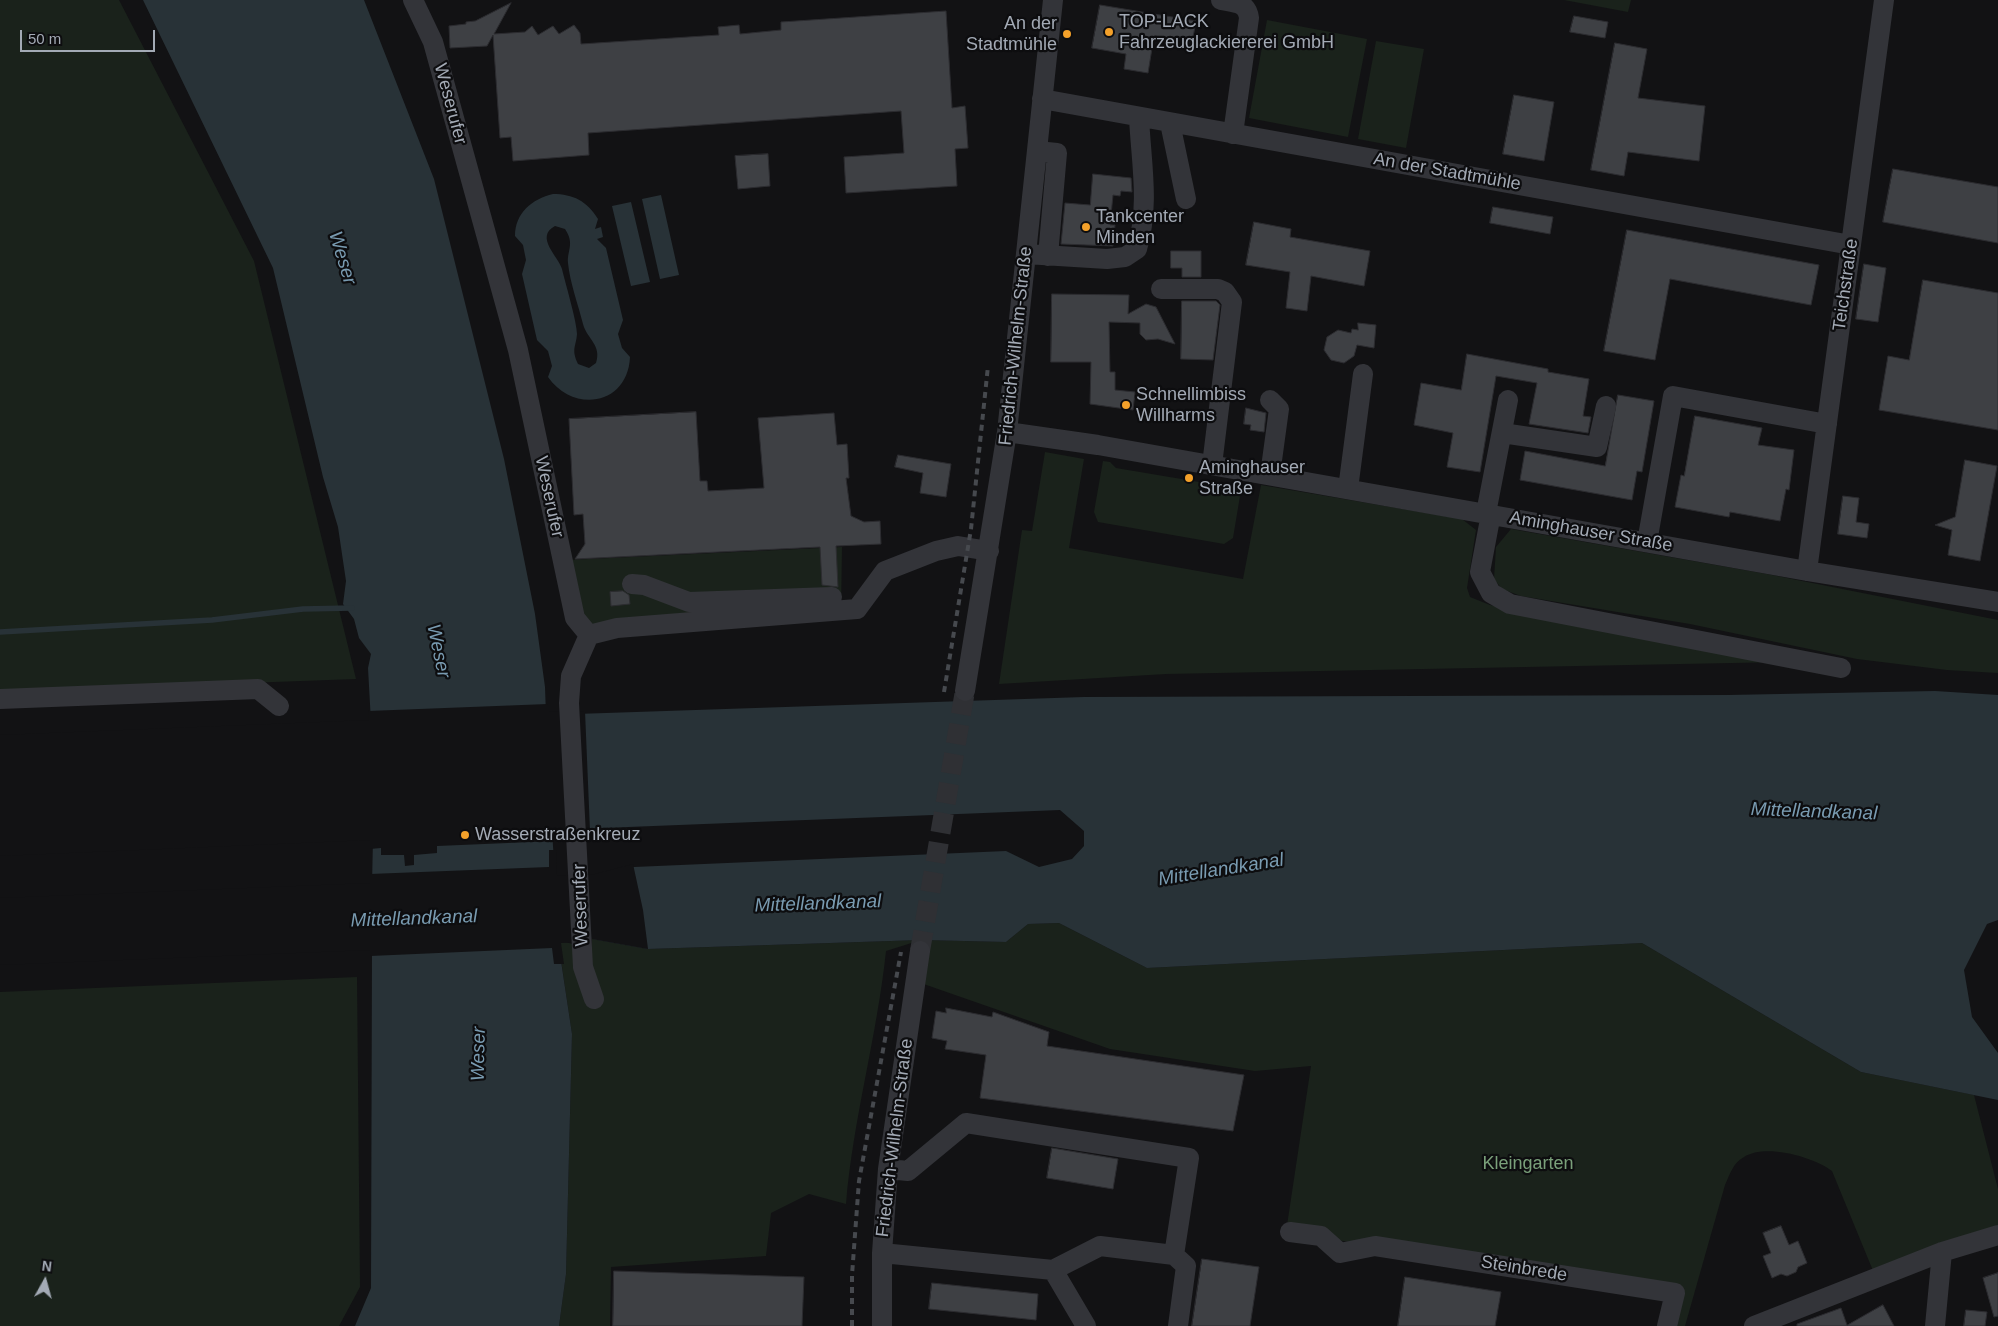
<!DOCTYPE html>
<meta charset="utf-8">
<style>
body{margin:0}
#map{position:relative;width:1998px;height:1326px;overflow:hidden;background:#121214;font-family:Arial,sans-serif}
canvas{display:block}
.north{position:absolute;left:20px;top:1256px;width:50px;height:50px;-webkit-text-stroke:4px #0d0d0f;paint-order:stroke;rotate:7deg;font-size:14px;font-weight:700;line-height:20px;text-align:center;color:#a3aab5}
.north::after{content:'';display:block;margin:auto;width:18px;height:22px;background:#a3aab5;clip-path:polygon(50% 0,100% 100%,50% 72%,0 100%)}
.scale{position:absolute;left:20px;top:30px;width:135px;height:22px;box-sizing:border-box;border:2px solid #a3aab5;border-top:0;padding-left:6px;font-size:15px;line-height:18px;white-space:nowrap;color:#a3aab5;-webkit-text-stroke:4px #0d0d0f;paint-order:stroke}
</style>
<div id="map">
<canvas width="1998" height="1326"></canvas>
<div class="north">N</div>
<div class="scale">50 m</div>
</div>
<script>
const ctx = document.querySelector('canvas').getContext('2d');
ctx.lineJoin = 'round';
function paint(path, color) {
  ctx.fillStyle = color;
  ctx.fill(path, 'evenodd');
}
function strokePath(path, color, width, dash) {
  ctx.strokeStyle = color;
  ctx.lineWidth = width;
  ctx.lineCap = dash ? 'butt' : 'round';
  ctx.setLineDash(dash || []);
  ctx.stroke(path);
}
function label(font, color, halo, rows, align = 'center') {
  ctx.font = font + ' Arial,sans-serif';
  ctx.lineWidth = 4.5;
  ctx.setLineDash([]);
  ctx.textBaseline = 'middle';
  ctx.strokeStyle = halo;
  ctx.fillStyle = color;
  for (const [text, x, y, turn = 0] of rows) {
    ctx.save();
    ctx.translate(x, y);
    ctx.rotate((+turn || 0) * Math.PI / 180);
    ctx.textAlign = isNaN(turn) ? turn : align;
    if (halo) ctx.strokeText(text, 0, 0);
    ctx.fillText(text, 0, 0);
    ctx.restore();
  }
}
paint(new Path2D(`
 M0,0H119L254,261L356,679L0,692Z
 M1564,0H1631L1628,12Z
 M1267,20L1367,39L1348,137L1249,118Z
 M1376,41L1424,49L1406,148L1358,139Z
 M1045,452L1084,459L1069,548L1243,579L1261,485L1462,519L1476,530L1467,588L1470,597L1490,605L1602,630L1784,662L1166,674L999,684L1022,530L1032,531Z
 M1103,461L1110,462L1116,468L1229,487L1235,483L1242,484L1233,538L1224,544L1098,522L1094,512Z
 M1511,529L1767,574L1998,620V673L1947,670L1857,659L1690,624L1521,596L1502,589L1494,579L1496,547Z
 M842,547L841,612L585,625L567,560Z
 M1059,923L1147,968L1642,943L1861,1072L1974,1095L1998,1189V1235L1876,1278L1832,1171C1814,1157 1765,1143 1744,1157C1733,1163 1730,1174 1725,1185L1685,1326H1667L1674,1293L1286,1232L1311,1066L1255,1071L1110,1049L915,981L921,940L886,951C877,1037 853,1119 846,1204L809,1194L771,1213L766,1256L611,1267L610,1326H559L566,1274L572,1034L558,940L591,949L592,939L648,949L921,940L1006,942L1028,924Z
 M357,977L360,1287L339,1326H0V992Z`), '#1a221b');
paint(new Path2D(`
 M143,0H364L434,179L504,459L535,614L545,687L546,715L1084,697L1728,695L1935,691L1998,695V920L1987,924L1964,970L1972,1017L1998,1053V1100L1861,1072L1642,943L1147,968L1059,923L1028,924L1006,942L921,940L648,949L592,939L558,941L572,1034L566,1274L559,1326H355L371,1288L372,948L0,900L372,885L373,838L0,737L371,722L368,668L371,654L359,638L354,619L343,604L346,581L338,527L323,477L273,268ZM1060,810L1084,831V846L1072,859L1039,867L1006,851L634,867L595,877L555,878L552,830Z
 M553,194C573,194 587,201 598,219L595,229L601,227L603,237L597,239L606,248L623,320L618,334L622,348L630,357C628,405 574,414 548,377L552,366L548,351L537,340L522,274L526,260L523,245L515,236C515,213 532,199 553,194ZM555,226L565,229C575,244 567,250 568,263C570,283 578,304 583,324C587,339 602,345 596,363L589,368L578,364C571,349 576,347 577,334C577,322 565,282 562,269C559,257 534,237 555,226Z
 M661,195L679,275L660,279L642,199Z
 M631,202L650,282L631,286L612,206Z`), '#283237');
paint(new Path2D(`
 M548,704V712L585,711L590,831L555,832V841L437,846V853L414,855V865L405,866L404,855H381V848L370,849V840L0,856V735L369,720L368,711Z
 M549,850H556L557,876L595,874L633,864L643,910L648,949L592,939V942L561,943L564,964H554L552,948L370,956V950L0,965V898L370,883V874L549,867Z`), '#121214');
strokePath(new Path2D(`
 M0,632L212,620L303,609L352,608`), '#283237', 5.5);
const building = new Path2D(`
 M511,3L494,34L525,32L532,26L538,35L553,26L559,34L574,25L580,33L581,44L719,35L718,27L739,25L740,34L781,30V22L946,11L952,108L965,106L968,148L955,149L957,186L846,193L844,157L904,153L901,111L588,133L589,155L513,161L511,137L500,138L493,35L487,46L450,48L449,26L466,24V22L475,21Z
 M1100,5L1196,21L1192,43L1154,36L1148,73L1124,69L1126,54L1092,48Z
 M1574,16L1608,22L1605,38L1570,32Z
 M1615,43L1647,49L1638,98L1705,106L1699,161L1628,152L1624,176L1591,170Z
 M1514,95L1554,102L1544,161L1503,154Z
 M768,154L770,186L738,189L735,156Z
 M1893,169L1998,187V243L1883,222Z
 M1093,174L1131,178L1132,192L1121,191L1120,196L1113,195L1110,225H1115L1113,246L1061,244L1065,203L1090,205Z
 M1493,207L1553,217L1550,234L1490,223Z
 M1254,222L1291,229L1290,237L1370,251L1364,286L1311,276L1307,311L1286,308L1290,272L1246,265Z
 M1627,230L1819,265L1811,305L1670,279L1655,360L1604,351Z
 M1171,251H1201V277H1182V268H1171Z
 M1864,264L1886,268L1878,322L1856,319Z
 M1923,280L1998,293V430L1879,410L1888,356L1909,360Z
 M1052,294L1129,295L1128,314L1146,304L1156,307L1175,344L1158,339L1146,340L1140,334V323L1109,322L1110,372H1115V390L1135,392L1133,410L1090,404L1091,362H1051Z
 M1182,301H1216L1220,305L1213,360L1181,359Z
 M1358,323L1376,325L1374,348L1357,345L1354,356L1344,363L1331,360L1324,350L1327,337L1338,330L1351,333L1352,329L1358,330Z
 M1467,354L1548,369V372L1589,379L1583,416L1591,417L1588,433L1529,424L1537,383L1496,376L1480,472L1447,467L1453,433L1414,425L1421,383L1461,390Z
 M1618,395L1654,401L1642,472L1637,471L1632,500L1520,480L1525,451L1605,466Z
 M1246,408L1266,413L1264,432L1250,430L1251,425L1244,424Z
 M696,412L700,481H707L708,491L764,488L758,418L834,413L837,445L847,444L849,478H846L851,516L864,522L880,521L881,544L836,546L838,587L822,585L820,547L575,559L585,544L583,514L574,515L569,419Z
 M1695,416L1762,428L1758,445L1794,450L1789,490L1786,489L1780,521L1730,512L1729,517L1675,507L1681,475L1684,476Z
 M898,455L951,464L946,497L920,493L923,473L895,467Z
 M1965,460L1997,466L1980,561L1948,555L1952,530L1935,525L1955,517Z
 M1843,496L1859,498L1856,522L1869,524L1867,538L1838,534Z
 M623,591L629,595L630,604L611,606L610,592Z
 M946,1008L992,1017L993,1012L1049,1032L1047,1046L1244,1075L1233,1131L980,1098L986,1055L945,1049L947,1041L932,1038L936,1011L946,1013Z
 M1052,1148L1118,1159L1113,1189L1047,1178Z
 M1781,1226L1789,1245L1798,1241L1807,1263L1798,1267L1796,1272L1787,1276L1781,1274L1772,1278L1763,1256L1771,1253L1763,1233Z
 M1202,1259L1259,1267L1250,1326H1192Z
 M614,1271L804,1277L802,1326H613Z
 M1998,1273V1316L1994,1317L1983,1278Z
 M1405,1277L1501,1292L1495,1326H1398Z
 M932,1283L1038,1294L1036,1320L929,1309Z
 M1883,1305L1894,1326H1797V1324L1841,1308L1847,1325Z
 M1966,1310L1987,1312L1985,1326H1964Z`);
paint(building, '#3e4044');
strokePath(building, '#2c2c30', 1);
strokePath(new Path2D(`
 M920,951L965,691`), '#2f3034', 20, [20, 10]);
strokePath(new Path2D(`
 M413,0L433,42L518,350L575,618L589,635
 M1221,0C1235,3 1247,2 1249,18L1233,134
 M1042,99L1851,245
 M1170,123L1186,199
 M1037,151L1057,153L1048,256
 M1026,254L1107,259L1125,257L1137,249C1150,204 1141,162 1139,117
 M1161,289H1218L1225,292L1232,302L1212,465
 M1270,400L1279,409L1270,475
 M1007,432L1098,445L1807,571L1998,602
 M1502,433L1597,447L1606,406
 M1348,489L1363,374
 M1486,513L1508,400
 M1491,514L1480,572L1491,593L1510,604L1841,668
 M1647,542L1673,396L1827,424
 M1807,571L1884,0
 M632,584L644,585L689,602L832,597
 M589,635L617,628L857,609L885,571L936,551L958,546L989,551
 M589,635L571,676L569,703L583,967L594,999
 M965,691L1007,432L1053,0
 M0,699L258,689L279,706
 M888,1169L908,1171L966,1123L1189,1158L1174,1255L1100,1246L1053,1270
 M1290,1232L1321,1236L1340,1253L1375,1246L1675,1293L1667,1326
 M882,1253L1053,1270L1086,1326
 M1174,1255L1186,1266L1178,1326
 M882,1326V1253L888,1169L920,951
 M1754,1326L1942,1252L1998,1235
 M1935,1326L1942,1252`), '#333439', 20);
strokePath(new Path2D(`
 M944,692L971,529L988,366
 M852,1326V1275L859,1181L901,952`), '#46494e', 4, [6, 5]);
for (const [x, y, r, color] of [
 [1109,32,5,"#f4a12a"],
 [1067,34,5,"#f4a12a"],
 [1086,227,5,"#f4a12a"],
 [1126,405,5,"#f4a12a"],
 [1189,478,5,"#f4a12a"],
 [465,835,5,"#f4a12a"]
]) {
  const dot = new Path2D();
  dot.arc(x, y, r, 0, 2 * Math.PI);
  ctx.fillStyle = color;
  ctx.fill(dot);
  strokePath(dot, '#0d0d0f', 2);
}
label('18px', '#a3aab5', '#0d0d0f', [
 ["TOP-LACK",1119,22],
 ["Fahrzeuglackiererei GmbH",1119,43],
 ["An der",1057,24,"right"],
 ["Stadtmühle",1057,45,"right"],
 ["Tankcenter",1096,217],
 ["Minden",1096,238],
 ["Schnellimbiss",1136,395],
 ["Willharms",1136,416],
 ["Aminghauser",1199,468],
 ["Straße",1199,489],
 ["Wasserstraßenkreuz",475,835]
], 'left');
label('18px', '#a3aab5', '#0d0d0f', [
 ["Weserufer",450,104,75],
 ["An der Stadtmühle",1447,172,10],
 ["Teichstraße",1846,285,-82],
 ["Friedrich-Wilhelm-Straße",1016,346,-84],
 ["Weserufer",549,497,78],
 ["Aminghauser Straße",1591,532,10],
 ["Weserufer",581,905,-92],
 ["Friedrich-Wilhelm-Straße",895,1138,-83],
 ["Steinbrede",1524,1269,9]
]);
label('18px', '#7aa07a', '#0d0d0f', [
 ["Kleingarten",1528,1164]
]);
label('italic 19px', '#799bb1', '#0d0d0f', [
 ["Weser",342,258,73],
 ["Weser",438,651,78],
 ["Mittellandkanal",1814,812,2],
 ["Mittellandkanal",1221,870,-9],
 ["Mittellandkanal",818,904,-2],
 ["Mittellandkanal",414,919,-2],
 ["Weser",479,1054,-89]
]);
</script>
